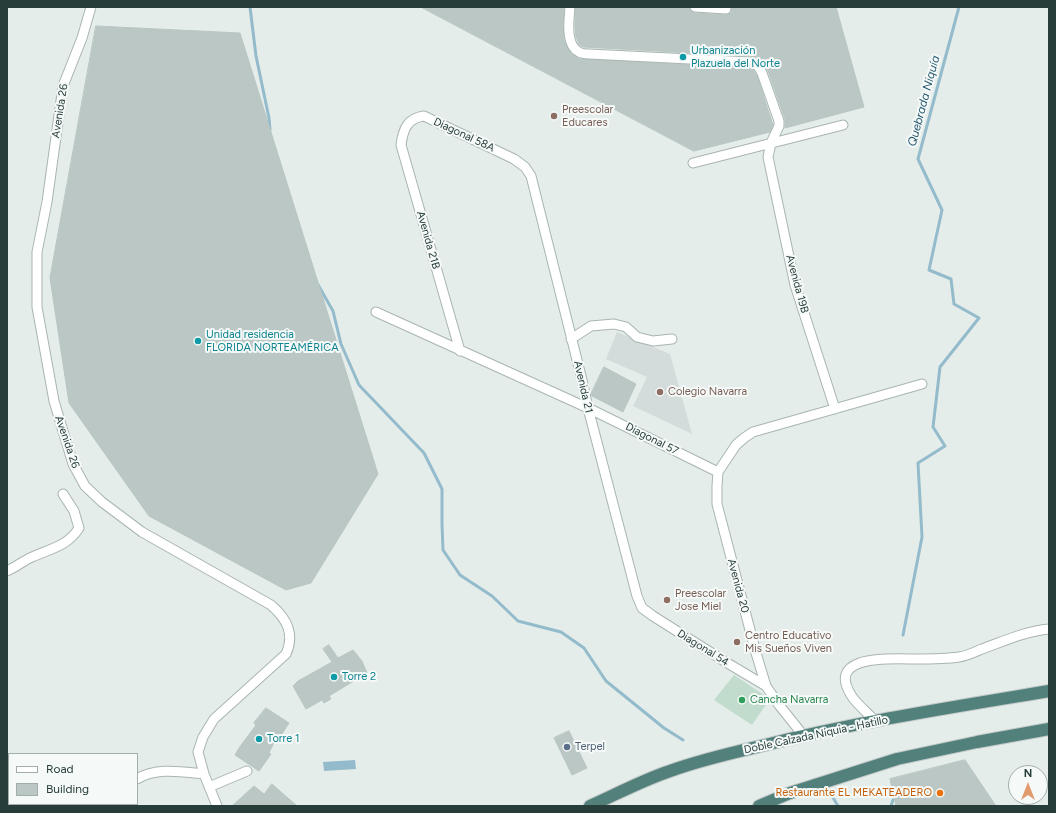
<!DOCTYPE html>
<meta charset="utf-8">
<style>
body{margin:0}
#map{position:relative;width:1056px;height:813px;overflow:hidden;background:#e5edea;font-family:Figtree,sans-serif}
canvas{display:block}
.frame{position:absolute;inset:0;border:8px solid #263d3a;pointer-events:none}
.legend{position:absolute;left:8px;top:753px;width:130px;height:52px;box-sizing:border-box;background:#f5f9f8;border:1px solid #a2aeac;margin:0;padding:5px 7px;list-style:none;font-size:12px;color:#263d3a}
.legend li{display:flex;align-items:center;gap:8px;height:20px}
.legend b{width:20px;border:1px solid #a2aeac}
.north{position:absolute;left:1008px;top:765px;width:40px;height:40px;box-sizing:border-box;background:#f5f9f8;border:1px solid #a2aeac;border-radius:50%;rotate:0deg;font-size:11px;font-weight:700;line-height:16px;text-align:center;color:#263d3a}
.north::after{content:'';display:block;margin:auto;width:14px;height:18px;background:#e29b6e;clip-path:polygon(50% 0,100% 100%,50% 72%,0 100%)}
</style>
<div id="map">
<canvas width="1056" height="813"></canvas>
<div class="frame"></div>
<ul class="legend">
<li><b style="height:5px;background:#fff"></b>Road</li>
<li><b style="height:11px;background:#bbc7c4"></b>Building</li>
</ul>
<div class="north">N</div>
</div>
<script>
const ctx = document.querySelector('canvas').getContext('2d');
ctx.lineJoin = 'round';
function paint(path, color) {
  ctx.fillStyle = color;
  ctx.fill(path, 'evenodd');
}
function strokePath(path, color, width, dash) {
  ctx.strokeStyle = color;
  ctx.lineWidth = width;
  ctx.lineCap = dash ? 'butt' : 'round';
  ctx.setLineDash(dash || []);
  ctx.stroke(path);
}
function label(font, color, halo, rows, align = 'center') {
  ctx.font = font + ' Figtree,sans-serif';
  ctx.lineWidth = 4;
  ctx.setLineDash([]);
  ctx.textBaseline = 'middle';
  ctx.strokeStyle = halo;
  ctx.fillStyle = color;
  for (const [text, x, y, turn = 0] of rows) {
    ctx.save();
    ctx.translate(x, y);
    ctx.rotate((+turn || 0) * Math.PI / 180);
    ctx.textAlign = isNaN(turn) ? turn : align;
    if (halo) ctx.strokeText(text, 0, 0);
    ctx.fillText(text, 0, 0);
    ctx.restore();
  }
}
paint(new Path2D(`
 M617,332L670,354L692,434L633,406L647,377L606,359Z`), '#d3dcda');
paint(new Path2D(`
 M734,675L770,699L752,725L714,700Z`), '#c1dbcc');
paint(new Path2D(`
 M355,760L356,769L324,771L323,762Z`), '#94bbcb');
strokePath(new Path2D(`
 M250,7L256,56L269,118L270,130
 M317,283L333,311L341,344L359,385L424,453L442,489V524L443,550L460,575L492,596L518,621L561,632L584,648L606,681L664,728L683,740
 M903,635L922,537L918,463L945,446L933,427L940,367L979,318L954,304L951,279L929,270L942,210L918,159L959,7
 M832,796L838,806
 M891,806L893,800`), '#94bbcb', 3);
const building = new Path2D(`
 M421,7H564L563,25L564,40L570,52L579,59L748,68L754,71L757,76L773,125L770,132L694,151Z
 M576,7H689L690,10L694,13L726,15L731,13L732,7H836L864,107L785,128V119L768,71L761,61L750,56L583,47L579,44L576,37L575,25Z
 M96,26L240,33L378,474L311,583L286,590L149,516L69,403L50,278Z
 M604,367L636,384L623,412L592,396L591,394Z
 M329,645L338,658L353,650L362,661L367,673L329,696L331,699L324,703L322,700L306,709L293,686L298,681L332,662L323,649Z
 M266,708L289,723L280,737L277,736L269,753L271,754L259,771L235,755L239,748L256,725L254,723Z
 M569,731L587,768L572,775L554,738Z
 M965,760L996,806H896L890,779Z
 M272,784L297,806H232L254,786L264,794Z`);
paint(building, '#bbc7c4');
strokePath(building, '#b8c6c2', 1);
const minor = new Path2D(`
 M91,7L82,38L63,86L47,202L37,252V307L54,401L66,441L73,464L85,486L102,502L142,532L271,605C287,619 295,634 286,654L214,719L203,737L198,752L204,774L217,806
 M570,7C569,20 565,45 579,52C582,54 586,54 589,54L750,62L758,66L762,73L779,121V126L771,143L768,157L795,285L835,409
 M695,7L726,9
 M693,163L843,125
 M376,312L588,408L718,472
 M571,339L591,326L614,324L626,327L637,337L653,341L672,339
 M460,351L401,145C403,130 407,118 424,116L514,159L525,167L531,176L582,380L588,408L637,596L642,608L653,616L729,664L766,686
 M7,571C16,567 23,561 32,557C50,549 68,546 79,528L74,511L63,494
 M876,722C869,714 859,706 853,698C822,653 893,659 916,659C931,659 945,659 959,657C967,656 975,652 982,649C1004,641 1026,631 1049,629
 M803,735L779,705L766,686L756,653L717,504V486L718,472L736,445L744,438L753,432L922,384
 M137,779C157,767 182,772 204,774
 M209,787L247,771
 M88,806L90,804
 M97,806L100,804`);
const trunk = new Path2D(`
 M590,806C617,794 643,780 670,771C700,760 731,753 761,746C856,722 953,707 1049,691
 M759,806L790,793L897,759L977,742L1049,729`);
strokePath(minor, '#a8b5b2', 11);
strokePath(trunk, '#c2c9c8', 14);
strokePath(minor, '#fff', 9);
strokePath(trunk, '#52817c', 12);
for (const [x, y, r, color] of [
 [683,57,4,"#0f9aa8"],
 [554,116,4,"#8d6e63"],
 [198,341,4,"#0f9aa8"],
 [660,392,4,"#8d6e63"],
 [667,600,4,"#8d6e63"],
 [737,642,4,"#8d6e63"],
 [334,677,4,"#0f9aa8"],
 [742,700,4,"#2e9e5b"],
 [259,739,4,"#0f9aa8"],
 [567,747,4,"#5c6f8a"],
 [940,793,4,"#e8710a"]
]) {
  const dot = new Path2D();
  dot.arc(x, y, r, 0, 2 * Math.PI);
  ctx.fillStyle = color;
  ctx.fill(dot);
  strokePath(dot, '#f5f9f8', 1.5);
}
label('11px', '#0d838f', '#f5f9f8', [
 ["Urbanización",691,51],
 ["Plazuela del Norte",691,64],
 ["Unidad residencia",206,335],
 ["FLORIDA NORTEAMÉRICA",206,348],
 ["Torre 2",342,677],
 ["Torre 1",267,739]
], 'left');
label('11px', '#785e54', '#f5f9f8', [
 ["Preescolar",562,110],
 ["Educares",562,123],
 ["Colegio Navarra",668,392],
 ["Preescolar",675,594],
 ["Jose Miel",675,607],
 ["Centro Educativo",745,636],
 ["Mis Sueños Viven",745,649]
], 'left');
label('11px', '#263d3a', '#f5f9f8', [
 ["Avenida 26",60,111,-81],
 ["Diagonal 58A",464,135,25],
 ["Avenida 21B",428,240,74],
 ["Avenida 19B",797,284,75],
 ["Avenida 21",583,387,77],
 ["Diagonal 57",652,439,27],
 ["Avenida 26",67,442,71],
 ["Avenida 20",738,586,75],
 ["Diagonal 54",703,648,32],
 ["Doble Calzada Niquia - Hatillo",816,735,-12]
]);
label('11px', '#27864d', '#f5f9f8', [
 ["Cancha Navarra",750,700]
], 'left');
label('11px', '#4e5e75', '#f5f9f8', [
 ["Terpel",575,747]
], 'left');
label('11px', '#c56008', '#f5f9f8', [
 ["Restaurante EL MEKATEADERO",932,793]
], 'right');
label('italic 12px', '#275b72', '#f5f9f8', [
 ["Quebrada Niquía",924,101,-75]
]);
</script>
